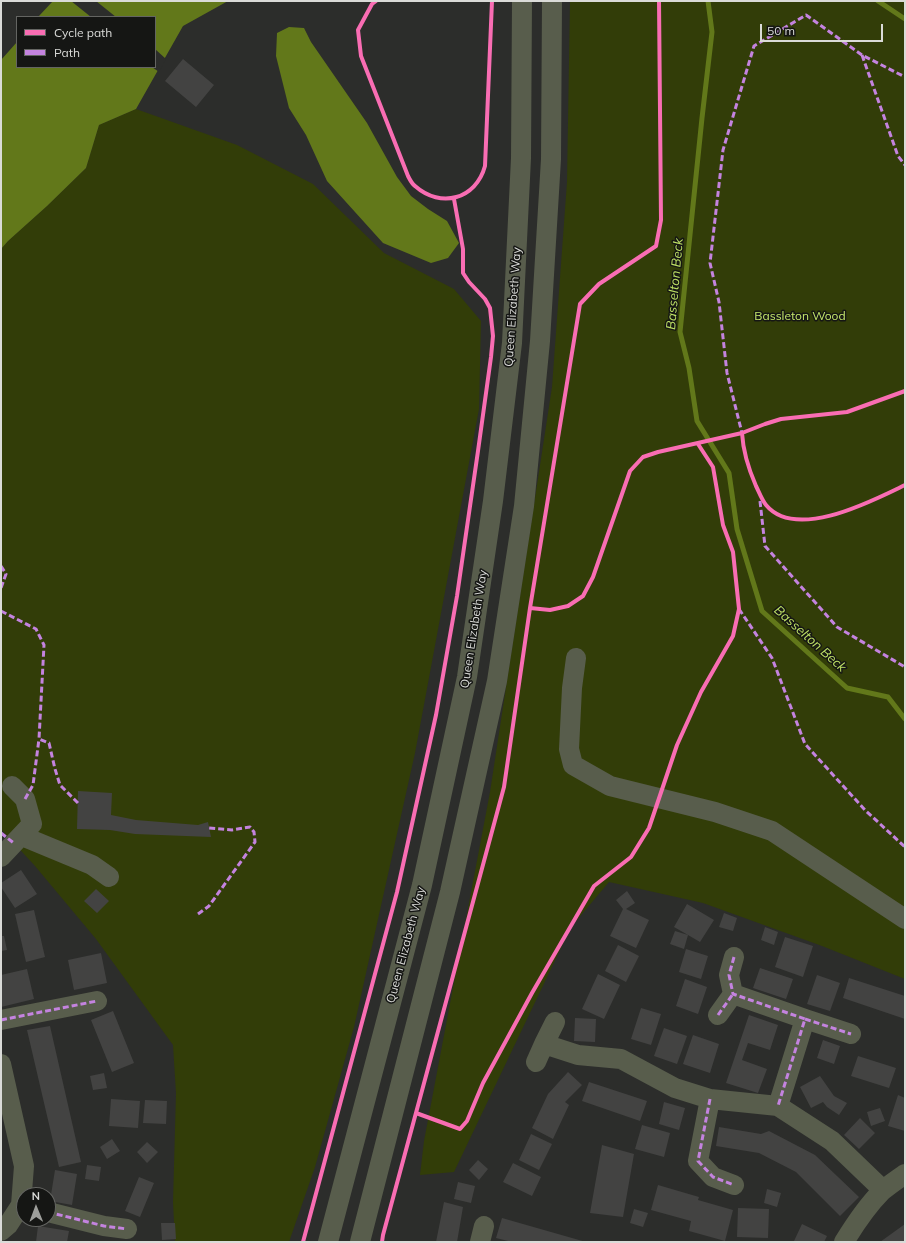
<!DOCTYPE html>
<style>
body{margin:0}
#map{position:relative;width:906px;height:1243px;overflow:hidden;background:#2c2d2b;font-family:Mulish,sans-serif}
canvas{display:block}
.frame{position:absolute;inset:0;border:2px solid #dadbd8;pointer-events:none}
.legend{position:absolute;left:16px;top:16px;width:140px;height:52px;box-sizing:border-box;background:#151614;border:1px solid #646562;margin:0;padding:5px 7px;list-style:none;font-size:12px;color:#dadbd8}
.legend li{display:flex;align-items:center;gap:8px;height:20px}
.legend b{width:20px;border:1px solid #646562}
.north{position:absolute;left:16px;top:1187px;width:40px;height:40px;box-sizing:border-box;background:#151614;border:1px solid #646562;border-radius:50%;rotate:359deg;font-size:11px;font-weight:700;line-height:16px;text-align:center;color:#dadbd8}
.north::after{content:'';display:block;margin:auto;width:14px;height:18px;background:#9d9e9b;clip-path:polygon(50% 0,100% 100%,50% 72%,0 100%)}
.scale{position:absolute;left:760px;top:24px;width:123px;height:18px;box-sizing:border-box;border:2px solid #dadbd8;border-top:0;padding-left:5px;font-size:12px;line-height:14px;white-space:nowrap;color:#dadbd8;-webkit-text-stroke:3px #151614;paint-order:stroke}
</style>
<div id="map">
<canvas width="906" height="1243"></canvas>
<div class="frame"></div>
<ul class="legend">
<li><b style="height:5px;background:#f96db3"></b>Cycle path</li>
<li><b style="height:5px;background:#c483df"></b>Path</li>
</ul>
<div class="north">N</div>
<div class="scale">50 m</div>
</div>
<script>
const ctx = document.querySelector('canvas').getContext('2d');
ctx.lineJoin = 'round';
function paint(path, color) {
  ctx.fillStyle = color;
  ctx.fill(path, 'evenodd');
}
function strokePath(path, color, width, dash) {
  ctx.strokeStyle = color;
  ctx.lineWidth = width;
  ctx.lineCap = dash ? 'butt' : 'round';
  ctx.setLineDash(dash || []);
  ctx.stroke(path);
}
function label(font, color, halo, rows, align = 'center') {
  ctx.font = font + ' Mulish,sans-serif';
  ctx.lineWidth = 3;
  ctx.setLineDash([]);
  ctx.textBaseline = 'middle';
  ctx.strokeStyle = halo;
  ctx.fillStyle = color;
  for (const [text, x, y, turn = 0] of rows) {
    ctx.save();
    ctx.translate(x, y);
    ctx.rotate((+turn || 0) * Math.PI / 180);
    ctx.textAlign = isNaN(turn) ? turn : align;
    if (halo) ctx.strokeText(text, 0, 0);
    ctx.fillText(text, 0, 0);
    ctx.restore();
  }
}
paint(new Path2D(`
 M570,1H905V979L822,946L703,903L609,882L571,927L454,1172L420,1175L424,1141L490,792L552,387L567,182Z
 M136,109L237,145L313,184L384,253L454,289L481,321L479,409L415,753L354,1027L315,1167L289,1242H175L173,1202L176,1093L173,1045L96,939L35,866L1,829V249L8,241L47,206L86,168L99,125Z`), '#323d08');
paint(new Path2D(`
 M53,1H228L183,26L136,109L99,125L86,168L47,206L8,241L1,249V60L17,42V67H155V17H38Z
 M289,27L304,28L311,42L367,123L397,177L411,196L428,209L447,221L459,243L448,258L431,263L383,243L327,181L306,135L289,108L276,56L277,33Z`), '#62781a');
paint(new Path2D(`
 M71,1H96L116,17H91Z
 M155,49L166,59L159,72L152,67H155Z`), '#2c2d2b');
strokePath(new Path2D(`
 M708,1L712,32L702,118L680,332L689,368L697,421L729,473L737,529L762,611L847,688L888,697L905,719
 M878,1L905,19`), '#62781a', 5);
paint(new Path2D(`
 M183,59L214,85L196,107L165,81Z
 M78,791L112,793L111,815L136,820L198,825L208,822L211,837L135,834L110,830L77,829Z
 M21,870L37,894L15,908L1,887V883Z
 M96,889L109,901L97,913L84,901Z
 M627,891L635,903L626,909L649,920L636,948L610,936L623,909L616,900Z
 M687,904L714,920L700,942L688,935L684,949L670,944L675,931L688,935L674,927Z
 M34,910L45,957L26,962L15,914Z
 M724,913L737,918L733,931L719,927Z
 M765,927L778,932L774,945L761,940Z
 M1,936H4L7,950L1,951Z
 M785,937L813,946L803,977L775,967Z
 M618,945L639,956L626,982L605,971Z
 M686,949L708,956L701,979L679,972Z
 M101,953L107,983L74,990L68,960Z
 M760,968L793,979L786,999L753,988Z
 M27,969L34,999L1,1007V975Z
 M598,974L620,985L604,1019L582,1009Z
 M817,975L840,983L830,1011L807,1004Z
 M849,978L905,996V1019L843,998Z
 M685,979L707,987L698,1014L676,1006Z
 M641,1008L661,1014L651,1045L631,1039Z
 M113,1011L134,1063L112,1072L91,1020Z
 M749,1015L778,1025L770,1050L748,1043L742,1060L767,1069L758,1093L726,1083Z
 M575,1018L596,1019L595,1042L574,1041Z
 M50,1026L81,1162L59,1167L27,1030Z
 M664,1028L687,1036L677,1064L654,1056Z
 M693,1035L719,1044L710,1073L683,1064Z
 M823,1040L840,1046L834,1064L817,1058Z
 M858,1056L896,1068L889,1088L851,1076Z
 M568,1072L582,1085L565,1102L569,1105L553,1139L532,1128L548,1094Z
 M104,1073L107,1088L93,1090L90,1076Z
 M820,1076L834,1096L847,1103L839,1115L827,1107L823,1102L811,1108L800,1087Z
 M589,1082L647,1101L640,1121L582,1101Z
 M898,1095L905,1098V1131L888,1126Z
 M111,1099L140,1101L138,1128L109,1126Z
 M145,1100L167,1101L166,1124L143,1123Z
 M664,1102L685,1108L679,1130L659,1124Z
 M880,1108L885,1121L871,1126L867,1112Z
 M860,1118L875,1133L859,1149L844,1135Z
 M642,1125L670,1133L664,1157L635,1149Z
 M719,1127L761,1134L769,1131L815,1155L859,1197L840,1216L796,1172L759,1153L716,1146Z
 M531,1134L552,1144L539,1170L519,1160Z
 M112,1139L120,1151L107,1159L100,1147Z
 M147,1142L158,1152L147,1163L137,1152Z
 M602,1145L634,1154L623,1217L590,1213Z
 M478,1160L488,1169L479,1180L469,1170Z
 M513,1163L541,1177L532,1196L503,1182Z
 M87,1165L101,1167L99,1181L85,1179Z
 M55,1170L77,1174L72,1205L50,1201Z
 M139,1177L154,1183L140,1217L125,1211Z
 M458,1182L475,1186L471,1203L454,1199Z
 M658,1185L699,1197L698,1200L733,1210L725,1241L689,1231L691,1221L651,1210Z
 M767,1189L781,1193L777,1207L764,1203Z
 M444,1202L463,1207L457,1242H436Z
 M738,1208L769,1209L768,1238L737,1237Z
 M634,1209L648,1213L643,1227L630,1223Z
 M502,1218L586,1242H512L496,1238Z
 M161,1223H175L176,1239L162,1240Z
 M802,1224L827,1236L824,1242H796L794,1241Z
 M905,1224V1242H880Z
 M38,1226L69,1231L67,1242H36Z`), '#434342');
strokePath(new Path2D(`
 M576,658L572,688L569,749L573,765L610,786L715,812L772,831L905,919
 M22,836L92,865L109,877
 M1,857L32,824L25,799L12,786
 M734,957L729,975L733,994L805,1019L778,1106
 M718,1015L733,994
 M805,1019L851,1034
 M1,1020L97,1001
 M544,1044L555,1022
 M536,1062L544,1044L578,1055L621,1059L675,1088L710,1099L778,1106L832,1141L883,1190
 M1,1064L24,1166L21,1205L8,1225L1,1231
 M710,1099L698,1161L713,1177L734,1185
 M48,1212L104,1226L127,1229
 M328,1242L422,885L467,677L493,501L512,343L521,158L522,1
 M360,1242L450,892L497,681L524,506L540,341L551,159L552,1
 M480,1242L484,1226
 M844,1242C855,1224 867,1206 882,1191C889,1185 898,1179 905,1174`), '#585d4c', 20);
strokePath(new Path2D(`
 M862,55L898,156L905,165
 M745,432L742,433L727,373L719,302L710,263L723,150L754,46L806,15L862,55L905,77
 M760,501L765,546L837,627L905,667
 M1,566L6,574L1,588
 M739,609L772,658L805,744L865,810L905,847
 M1,611L36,629L44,645L39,739L49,743L55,769L60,785L78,803
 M25,799L33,785L39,739
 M1,833L15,844
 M198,914L209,906L255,842L254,832L250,827L232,830L209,828
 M734,957L729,975L733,994L805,1019L778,1106
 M718,1015L733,994
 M805,1019L851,1034
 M1,1020L97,1001
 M710,1099L698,1161L713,1177L734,1185
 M21,1205L24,1206
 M48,1212L104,1226L127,1229`), '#c483df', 3, [6, 3]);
strokePath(new Path2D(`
 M376,1L372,4L358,30L361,56L408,176C410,180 412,184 415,186C441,209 476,199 485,166L492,1
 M742,433C743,450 749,470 756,486C759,492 762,500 766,505C796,541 872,501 905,485
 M530,608L550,610L568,606L583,596L593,577L630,471L643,457L658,452L742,433L765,424L781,419L847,412L905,391
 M416,1113L460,1129L467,1121L483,1083L532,993L594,886L631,857L649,828L677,745L701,692L733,636L739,609L733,552L723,525L713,467L698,444
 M303,1242L397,892L436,715L457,596L478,451L491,357L493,336L490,308L485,299L469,282L463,273V249L454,199
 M382,1242L383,1235L504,787L530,608L580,304L599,284L656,246L661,220L659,1`), '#f96db3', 4);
label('12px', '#dadbd8', '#151614', [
 ["Queen Elizabeth Way",513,307,-86],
 ["Queen Elizabeth Way",474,629,-81],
 ["Queen Elizabeth Way",406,945,-75]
]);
label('12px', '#c5e86b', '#151614', [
 ["Bassleton Wood",800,316]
]);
label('italic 13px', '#bfe265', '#151614', [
 ["Basselton Beck",675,284,-85],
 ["Basselton Beck",810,639,42]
]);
</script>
